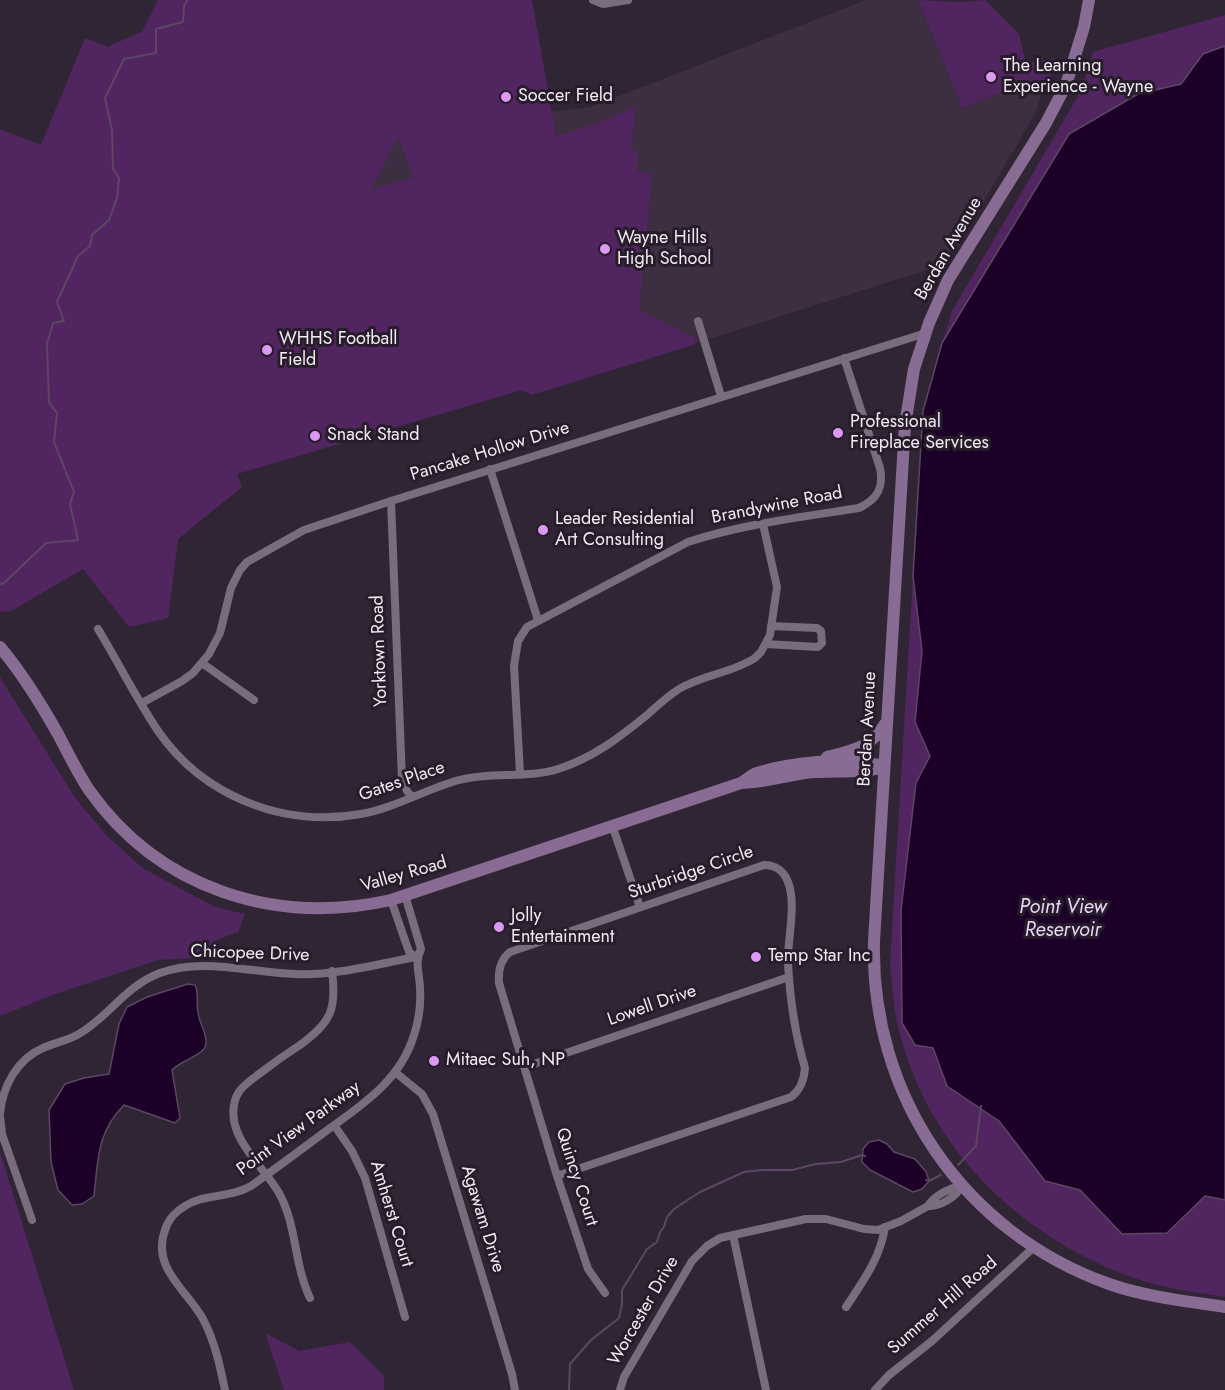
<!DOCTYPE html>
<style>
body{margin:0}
canvas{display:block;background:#302534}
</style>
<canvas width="1225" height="1390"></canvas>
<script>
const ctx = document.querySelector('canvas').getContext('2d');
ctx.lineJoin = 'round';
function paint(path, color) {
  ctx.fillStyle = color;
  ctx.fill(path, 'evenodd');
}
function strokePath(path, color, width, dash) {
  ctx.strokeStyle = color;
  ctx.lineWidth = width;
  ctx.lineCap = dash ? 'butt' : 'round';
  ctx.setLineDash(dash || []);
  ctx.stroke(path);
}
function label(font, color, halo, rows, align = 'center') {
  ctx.font = font + ' Jost,sans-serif';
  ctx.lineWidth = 6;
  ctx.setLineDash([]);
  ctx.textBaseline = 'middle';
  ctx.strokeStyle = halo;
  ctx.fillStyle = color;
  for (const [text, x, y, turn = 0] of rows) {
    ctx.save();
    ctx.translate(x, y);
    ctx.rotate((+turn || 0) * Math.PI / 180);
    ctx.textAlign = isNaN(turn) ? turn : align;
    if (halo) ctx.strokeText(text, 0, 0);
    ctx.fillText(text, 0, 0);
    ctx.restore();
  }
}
paint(new Path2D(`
 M866,0H918L962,108L1016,87L1045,80L1036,112L958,245L936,267L532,395L522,390L183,288L399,137L539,42L551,112L591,107Z`), '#3d2e42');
paint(new Path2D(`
 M158,0H532L556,136L596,124L635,107L631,151H638L637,172L652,173L639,310L694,337L696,344L532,395L522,390L237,474L242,487L178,539L168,618L129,627L83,569L11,611L0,612V129L41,145L85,38L108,47L142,31ZM398,137L413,177L371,190V189Z
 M918,0L961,2L985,0L1019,34L1026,63L1056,58L1050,79L1016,87L962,108Z
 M1225,15V46L1203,54L1181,84L1138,94L943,342L952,311L1081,91L1093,52Z
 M913,576L922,651L915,722L930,756L916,783L933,1048L947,1086L999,1121L1045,1181L1080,1190L1122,1234L1167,1233L1205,1196L1225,1200V1297C1194,1292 1161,1288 1131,1277C1017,1235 924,1144 897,1022C893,1003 892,983 890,963Z
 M0,677L75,798L109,838L144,869L215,907L245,914L238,932L214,941L212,957L158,960L55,994L0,1016Z
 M0,1152L74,1390H0Z
 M265,1333L299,1351L350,1342L384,1376V1390H284Z`), '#512560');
const water = new Path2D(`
 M1225,46V1200L1205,1196L1167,1233L1122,1234L1080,1190L1045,1181L999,1121L947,1086L933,1048L915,1045L902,1023L901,910L916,783L930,756L915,722L922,651L913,576L923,411L942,343L1069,134L1138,94L1181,84L1203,54Z
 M188,984L195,985C200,995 195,1006 199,1017C201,1026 210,1040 204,1049C196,1058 181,1061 172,1070L180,1118L175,1123L124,1105C97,1132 98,1160 94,1196L82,1204L72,1205L58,1190L51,1162L49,1110L65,1084L84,1078L109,1074L119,1024L127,1007L147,997Z
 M879,1140L887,1144L894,1152L915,1159L926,1172L929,1181L922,1189L913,1192L870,1170L862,1162L863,1149L869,1142Z`);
paint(water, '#1d0027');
strokePath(water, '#5d4664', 1.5);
strokePath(new Path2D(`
 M0,584L4,583L46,543L78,540L70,504L74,492L54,442L57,413L49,402L47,344L53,323L64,321L57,302L78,256L90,246L92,235L109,220L117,198L119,178L113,169L112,130L105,98L124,59L156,53V29L183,22L184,7L187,0
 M958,1165L976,1146L981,1106
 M926,1180L929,1181L941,1175
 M569,1390L570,1364L591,1340L619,1318L622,1304V1290L647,1249L657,1242L660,1232L664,1227L667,1217L674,1209L700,1192L744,1172L762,1170H792L816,1164L841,1162L862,1155L865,1156`), '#5d4664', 2);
strokePath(new Path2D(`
 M593,0L603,4L628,0
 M698,321L721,396
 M490,469L538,620
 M391,501L402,779L407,791L412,797
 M98,629C118,662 136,698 158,731C203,796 283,828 361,814C395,808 426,789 459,780C492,771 527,779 558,769C593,758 620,737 647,715C657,706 668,696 679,689C702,675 732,673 755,658L761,652L770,635L777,587L763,524
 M766,644L818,647L822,643L821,631L817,628L771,626
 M202,663L254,700
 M142,703L182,681L193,673L209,654L220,633L231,588L240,570L247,562L304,530L391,501L926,333
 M520,773L514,666L518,641L527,627L688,542C743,524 802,517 859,508C877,500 884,488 880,468L844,358
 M612,825L640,907
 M391,900L409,952L416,957
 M525,1067L789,977
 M395,1072L422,1094L433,1114L512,1374L515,1390
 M0,1113C3,1086 17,1059 43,1048C54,1043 66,1041 77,1035C108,1018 125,986 160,973C203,957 251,973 295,974C335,976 377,964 416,957
 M0,1116L2,1134L32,1220
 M334,1125L352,1151L365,1178L405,1317
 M557,1176L791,1097C801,1090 804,1080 805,1068C795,1034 790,999 788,964C787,940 797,904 788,882C784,871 775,865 764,865L510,952C500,960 498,971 499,983L557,1176L588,1269L605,1293
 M962,1185C957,1196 941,1207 928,1206C934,1195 951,1188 962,1185Z
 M733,1235L766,1390
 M310,1298C294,1265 297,1225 279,1193C264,1166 228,1140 234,1105C236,1090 247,1083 259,1074C272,1064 286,1054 300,1045C331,1022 337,1010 332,971
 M846,1307C863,1281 880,1259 885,1227
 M225,1390C220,1366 215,1342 203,1319C187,1290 151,1268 165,1230C168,1220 176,1211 185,1206C205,1193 228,1199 251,1186C275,1169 298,1152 322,1134C359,1107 400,1082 414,1035C419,1020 421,1005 420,989C420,975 414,962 421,949L405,895
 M620,1390L624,1377L692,1261L707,1246L720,1238L806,1219H826L864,1229L878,1230L901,1221L928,1206
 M875,1390L889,1375L932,1341L1034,1247`), '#786c7d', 8);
strokePath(new Path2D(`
 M1089,0L1084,27L1066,85L1046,123L948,280L929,323L914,369L905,425L874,941C870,1095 963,1232 1109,1284C1146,1297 1186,1301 1225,1307
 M0,647C22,673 41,704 58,734C68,753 77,772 89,790C159,889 275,926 391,900L741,783C746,780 751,775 757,773C788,763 854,755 884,767
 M827,757C851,751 872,747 885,724
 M741,783C763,783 783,776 805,773C831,770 859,774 884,767`), '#896c94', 12);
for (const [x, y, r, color] of [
 [991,77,6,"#dc99f4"],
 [506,97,6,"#dc99f4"],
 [605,249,6,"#dc99f4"],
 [267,350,6,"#dc99f4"],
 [838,433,6,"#dc99f4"],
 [315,436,6,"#dc99f4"],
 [543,530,6,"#dc99f4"],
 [499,927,6,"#dc99f4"],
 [756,957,6,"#dc99f4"],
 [434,1061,6,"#dc99f4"]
]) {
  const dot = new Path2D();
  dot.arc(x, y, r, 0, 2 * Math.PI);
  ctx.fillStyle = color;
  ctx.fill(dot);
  strokePath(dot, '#261c2a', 2);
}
label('18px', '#f1eaf3', '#261c2a', [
 ["The Learning",1003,67],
 ["Experience - Wayne",1003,88],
 ["Soccer Field",518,97],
 ["Wayne Hills",617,239],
 ["High School",617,260],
 ["WHHS Football",279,340],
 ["Field",279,361],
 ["Professional",850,423],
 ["Fireplace Services",850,444],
 ["Snack Stand",327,436],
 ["Leader Residential",555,520],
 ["Art Consulting",555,541],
 ["Jolly",511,917],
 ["Entertainment",511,938],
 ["Temp Star Inc",768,957],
 ["Mitaec Suh, NP",446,1061]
], 'left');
label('18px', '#f1eaf3', '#261c2a', [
 ["Berdan Avenue",949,249,-60],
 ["Pancake Hollow Drive",490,452,-17],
 ["Brandywine Road",777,506,-11],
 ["Yorktown Road",380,651,-92],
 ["Berdan Avenue",868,729,-87],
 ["Gates Place",402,782,-19],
 ["Sturbridge Circle",691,873,-19],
 ["Valley Road",404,875,-16],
 ["Chicopee Drive",250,954,2],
 ["Lowell Drive",652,1006,-19],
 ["Point View Parkway",299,1129,-36],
 ["Quincy Court",576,1177,72],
 ["Amherst Court",391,1214,73],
 ["Agawam Drive",482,1219,73],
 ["Summer Hill Road",943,1306,-41],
 ["Worcester Drive",644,1311,-60]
]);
label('italic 20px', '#edd3f6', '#261c2a', [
 ["Point View",1063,908],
 ["Reservoir",1063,931]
]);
</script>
